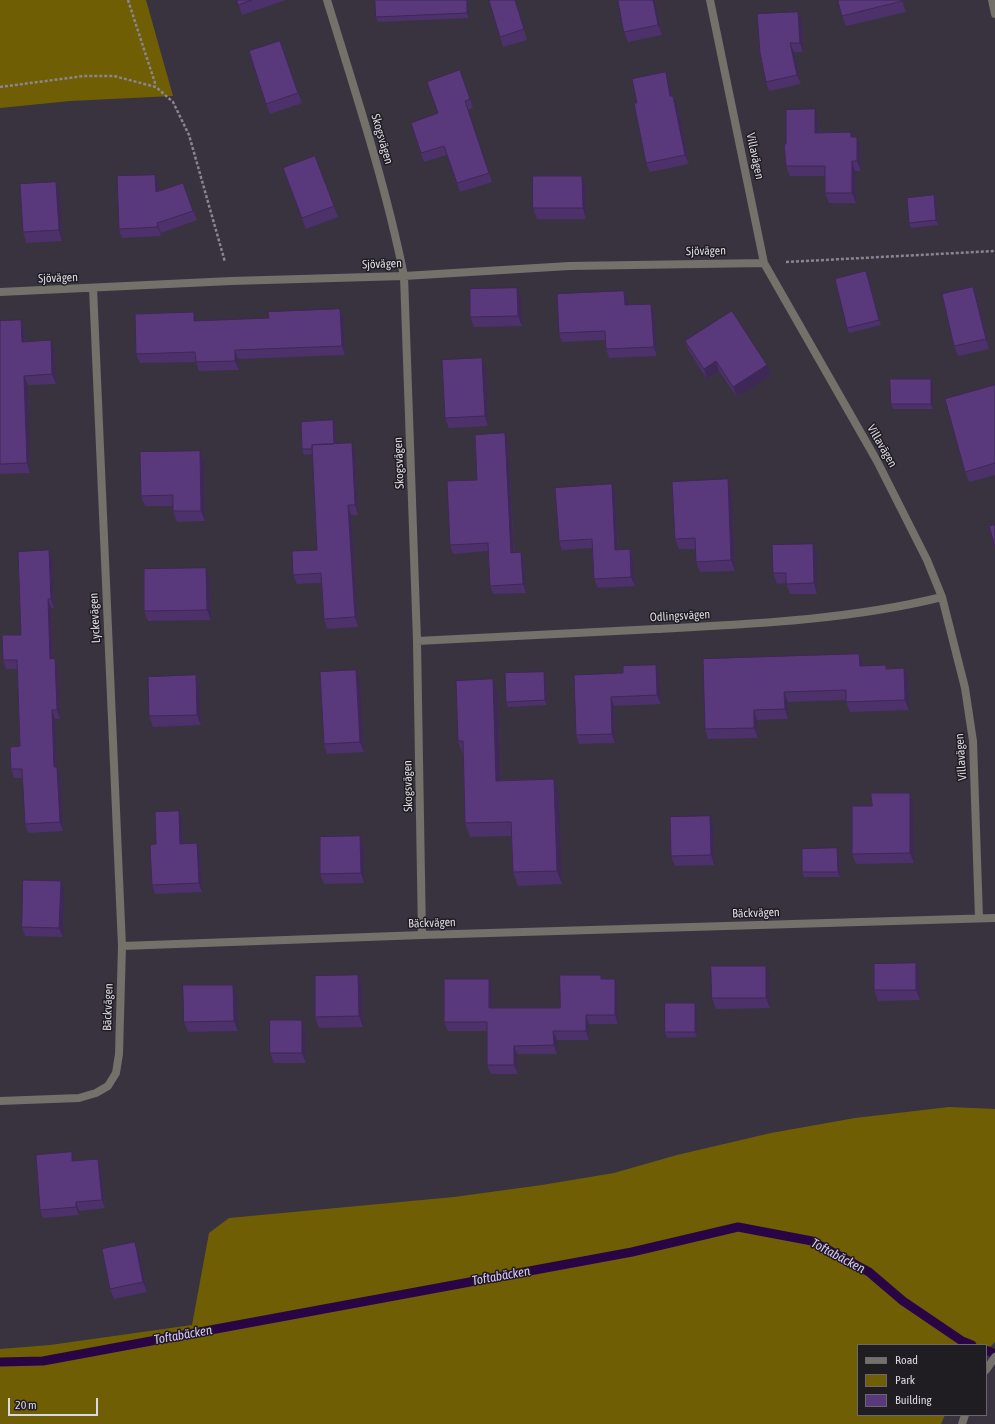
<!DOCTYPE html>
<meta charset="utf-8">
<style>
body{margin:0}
#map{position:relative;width:995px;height:1424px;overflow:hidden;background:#393340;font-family:"Asap Condensed",sans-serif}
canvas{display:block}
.legend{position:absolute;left:857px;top:1344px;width:130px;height:72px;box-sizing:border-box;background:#1f1c22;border:1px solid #6b676e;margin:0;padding:5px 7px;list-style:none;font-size:12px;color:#dcd8e1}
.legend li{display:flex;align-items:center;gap:8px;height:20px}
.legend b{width:20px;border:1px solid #6b676e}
.scale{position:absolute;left:8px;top:1398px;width:90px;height:18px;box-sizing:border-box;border:2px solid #dcd8e1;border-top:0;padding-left:5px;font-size:12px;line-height:14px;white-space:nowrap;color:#dcd8e1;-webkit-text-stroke:3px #1f1c22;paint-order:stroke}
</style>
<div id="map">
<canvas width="995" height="1424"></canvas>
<ul class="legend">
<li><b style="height:5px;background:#73716a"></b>Road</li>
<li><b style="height:11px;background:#705e04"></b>Park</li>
<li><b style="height:11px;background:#59397b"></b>Building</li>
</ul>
<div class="scale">20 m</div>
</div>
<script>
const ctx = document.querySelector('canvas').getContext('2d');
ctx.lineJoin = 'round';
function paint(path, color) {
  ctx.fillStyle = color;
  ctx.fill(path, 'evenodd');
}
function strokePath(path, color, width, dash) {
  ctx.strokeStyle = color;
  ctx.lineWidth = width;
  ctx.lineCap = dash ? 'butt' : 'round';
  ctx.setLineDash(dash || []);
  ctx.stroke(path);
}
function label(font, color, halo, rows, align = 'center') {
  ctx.font = font + ' "Asap Condensed",sans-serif';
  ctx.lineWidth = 3;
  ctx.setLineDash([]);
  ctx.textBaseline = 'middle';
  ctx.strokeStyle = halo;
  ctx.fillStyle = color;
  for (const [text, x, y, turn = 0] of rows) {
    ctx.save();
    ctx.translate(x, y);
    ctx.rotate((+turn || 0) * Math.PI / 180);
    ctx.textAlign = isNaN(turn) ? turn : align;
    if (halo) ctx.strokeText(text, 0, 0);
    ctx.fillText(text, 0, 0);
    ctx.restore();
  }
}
paint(new Path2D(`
 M0,0H146L173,96L70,101L0,108Z
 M949,1107L995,1109V1342L986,1351V1345H858V1415H945L941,1424H0V1349L50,1345L192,1325L209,1233L229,1218L454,1197L542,1185L614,1173L677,1155L771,1133L855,1118Z`), '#705e04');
strokePath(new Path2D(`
 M986,1350L995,1354
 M0,1362L43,1361L632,1252L738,1227L812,1241L869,1272L903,1301L962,1341L972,1345`), '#2a0546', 9);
strokePath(new Path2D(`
 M128,0L156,86
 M0,87L84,76H114L156,87L173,102L189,135L225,262
 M786,262L995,251`), '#8a8590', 2.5, [3, 2]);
strokePath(new Path2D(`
 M327,0C355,91 385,182 404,276L417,641L422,935
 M710,0L764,263L877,461L927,560L942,597L965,688L973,741L979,918
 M992,0L995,14
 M93,288L122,946
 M0,292L231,281L404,276L569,266L764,263
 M417,641C496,637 576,633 656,629C751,624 849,620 942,597
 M0,1101L79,1098L96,1093L108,1086L116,1073L119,1054L122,946L422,935L995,918
 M986,1370L995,1357
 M962,1424L965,1415`), '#73716a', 8);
paint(new Path2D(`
 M237,0H286L242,15Z
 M468,0L469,18L378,22L376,17Z
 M655,0L662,35L628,42L624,32Z
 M838,0H903L906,12L846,26L842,16Z
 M517,4L527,40L503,47L500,37Z
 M798,12L802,21L803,52H794L801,84L769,91L766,82Z
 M280,41L302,103L270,114L266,104Z
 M460,70L473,108L468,110L492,182L460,192L447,155L424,162L411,123L438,113Z
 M666,72L669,81L672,96L677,105L689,164L650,172L646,163L637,103Z
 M818,120L819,133L853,137L860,147L861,171H855L856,203H829L825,193V176H790L786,166V144Z
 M315,156L338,217L306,229L286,178Z
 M183,183L197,220L161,233V236L122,238L119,229L159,184V191Z
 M586,186V219H537L533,208Z
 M60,193L62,241L26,243L23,232Z
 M934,195L936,201L938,225L911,228L909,223Z
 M868,276L881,325L849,333L847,328Z
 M624,291L628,300V305L651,304L654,313L657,356L609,358L606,349L605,340L562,342L559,333Z
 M977,297L989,349L958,356L954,346Z
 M521,298L522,326L474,327L470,317Z
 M340,309L343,318L345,355L238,359L239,370L199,371L196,362L140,363L136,354L194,312L197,321L269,318Z
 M21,320L24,329L25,342L54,350L56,384L28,385L30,473L0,474V321Z
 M685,341L771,375L737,397L719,371L707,379L689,351Z
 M486,368L488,426L449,428L445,418Z
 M933,384V409H893L891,404Z
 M995,385V475L969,482L965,472Z
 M333,420L335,425L336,444L355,453L358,515H351L358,627L327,629L324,619L321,583L297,584L293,575L317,550L313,454L304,455L302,449Z
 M505,433L508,441L514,553L521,552L524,561L526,593L493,594L490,586L488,551L453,554L450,545L477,480Z
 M200,451L204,461L205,521L177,522L173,511V506H145L141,496Z
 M728,479L731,490L735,571L700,572L696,562V549H679L675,539Z
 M615,493L618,550L630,549L633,558L635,586L598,588L594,579L592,548L562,550L559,541Z
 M813,544L817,555V594H790L786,583L777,584L773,573Z
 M52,559L54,608H51L53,659L55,658L58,667L60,719H55L57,768L60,776L63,831L28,833L25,824L23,778H14L11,769L20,746L17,669H6L3,660L21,635Z
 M210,579L211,620L148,621L144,611Z
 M859,654L863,664V666L886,665L887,669L908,678L909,710L850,712L846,702V700L788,702V719L757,720L758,738L708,739L705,729Z
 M356,670L360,680L364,752L327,754L324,744Z
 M659,673L661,704L614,706L615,743L579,744L576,735L574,675Z
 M196,675L199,686L201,725L153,727L149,716Z
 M546,678L547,705L508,707L506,702Z
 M493,679L498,693L501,780L554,779L559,792L562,884L518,886L513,872L511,836L470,837L465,823L463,755L458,741Z
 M910,793L913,803L914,863L856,864L852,854L872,806Z
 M710,816L713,826L714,865L675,866L671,856Z
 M182,820L183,843H197L200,851L202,892L155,894L152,885L156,844Z
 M360,836L364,846V883L324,884L320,874Z
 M839,853L840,877H804L802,872Z
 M64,890L63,937L25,936L22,927Z
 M916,963L919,973L920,1000L878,1001L874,990Z
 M358,975L362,985L363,1027L319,1028L315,1017Z
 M601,975L602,979L618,988V1024H589V1040H557V1054H517L518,1074H491L487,1065V1031H448L444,1022L492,988V1008H560Z
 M770,976V1008L716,1009L712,998Z
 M237,995L238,1031L188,1032L184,1022Z
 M695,1003L697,1008V1037L667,1038L665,1032Z
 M302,1020L305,1030L306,1063H274L270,1053Z
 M98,1159L101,1168L105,1208L79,1211V1215L43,1218L40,1210L75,1161Z
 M139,1252L147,1292L114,1299L110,1289Z`), '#4d316a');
paint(new Path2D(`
 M467,0H468L469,18L467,13Z
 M515,0L517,4L527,40L524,29Z
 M653,0H655L662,35L658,25Z
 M902,0H903L906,12Z
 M798,12L802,21L803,52L800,43Z
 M790,43L794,52L801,84L797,75Z
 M666,72L669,81L674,105L670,96Z
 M673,96L677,105L689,164L685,155Z
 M815,109L818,120L819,143L815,133Z
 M857,137L860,147L861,171L857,161Z
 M852,161L855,171L856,203L852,193Z
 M155,175L159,184V201L156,192Z
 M582,176L586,186V219L583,208Z
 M56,182L60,193L62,241L59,230Z
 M934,195L936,201L938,225L936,220Z
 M157,223L161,233V236L158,227Z
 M866,271L868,276L881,325L879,320Z
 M973,287L977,297L989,349L986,339Z
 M517,288L521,298L522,326L518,316Z
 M624,291L628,300V315L625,305Z
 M651,304L654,313L657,356L654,347Z
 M340,309L343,318L345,355L342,346Z
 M194,312L197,321H194Z
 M21,320L24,329L25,351L22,342Z
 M51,340L54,350L56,384L52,374Z
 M235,350L238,359L239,370L235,361Z
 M482,358L486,368L488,426L485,416Z
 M716,361L719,371L707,379L704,369Z
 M767,365L771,375L737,397L733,387Z
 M24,376L28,385L30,473L27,463Z
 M931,379L933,384V409L931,404Z
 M333,420L335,425L337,453L335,448Z
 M505,433L508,441L514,561L511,553Z
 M352,443L355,453L358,515L355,505Z
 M200,451L204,461L205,521L201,511Z
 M728,479L731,490L735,571L731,560Z
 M612,484L615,493L618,559L615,550Z
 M348,505L351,515L358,627L355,617Z
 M813,544L817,555V594L814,583Z
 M630,549L633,558L635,586L631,577Z
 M49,550L52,559L54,608L51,599Z
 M521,552L524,561L526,593L523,584Z
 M206,568L210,579L211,620L207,610Z
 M48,599L51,608L53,668L50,659Z
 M859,654L863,664V676L860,666Z
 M55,658L58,667L60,719L57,710Z
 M656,665L659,673L661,704L657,695Z
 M904,668L908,678L909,710L905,700Z
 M356,670L360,680L364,752L360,742Z
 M544,672L546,678L547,705L545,700Z
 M196,675L199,686L201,725L197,715Z
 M493,679L498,693L501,794L496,781Z
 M784,692L788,702V719L785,709Z
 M611,697L614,706L615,743L612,734Z
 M52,710L55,719L57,768L60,776L63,831L60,822L54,767Z
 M754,710L757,720L758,738L754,728Z
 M554,779L559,792L562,884L557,871Z
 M910,793L913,803L914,863L910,853Z
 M179,811L182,820L183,852L180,844Z
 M710,816L713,826L714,865L711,855Z
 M360,836L364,846V883L361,873Z
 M197,843L200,851L202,892L199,883Z
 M837,848L839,853L840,877L838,872Z
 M61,881L64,890L63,937L59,928Z
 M916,963L919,973L920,1000L916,990Z
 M766,966L770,976V1008L766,998Z
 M358,975L362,985L363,1027L359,1016Z
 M489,979L492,988V1017L489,1008Z
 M615,979L618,988V1024L615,1015Z
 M233,985L237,995L238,1031L234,1021Z
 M695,1003L697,1008V1037L695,1032Z
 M586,1015L589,1024V1040L586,1031Z
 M302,1020L305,1030L306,1063L302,1053Z
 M553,1031L557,1040V1054L554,1045Z
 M514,1046L517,1054L518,1074L514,1065Z
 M72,1152L75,1160L76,1170L72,1161Z
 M98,1159L101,1168L105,1208L102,1200Z
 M76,1202L79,1211V1215L76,1207Z
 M135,1242L139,1252L147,1292L143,1282Z`), '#3e2856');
const building = new Path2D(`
 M237,0H252L238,5Z
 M375,0H467V13L376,17Z
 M491,0H515L524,29L500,37L489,1Z
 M618,0H653L658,25L624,32Z
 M838,0H902V1L842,16Z
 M798,12L800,43H790L797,75L766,82L760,53L757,14Z
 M280,41L298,93L266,104L249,51Z
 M460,70L470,99L465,101L489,173L457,183L444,146L421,153L411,123L438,113L427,82Z
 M666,72L670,96H673L685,155L646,163L634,103H637L632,79Z
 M815,109V133L851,132V137H857V161H852V193H825V166H786L784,144H786V110Z
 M315,156L334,206L302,218L283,168Z
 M155,175L156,192L183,183L193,211L157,223L158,227L119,229L117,176Z
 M533,176H582L583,208H533Z
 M56,182L59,230L23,232L20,184Z
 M934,195L936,220L909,223L907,198Z
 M866,271L879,320L847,328L835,279Z
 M973,287L986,339L954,346L942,294Z
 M517,288L518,316L470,317V289Z
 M624,291L625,305L651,304L654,347L606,349L605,331L559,333L557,294Z
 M340,309L342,346L235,350V361L196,362L195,352L136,354L135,314L194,312V321L269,318L268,312Z
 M732,311L767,365L733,387L716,361L704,369L685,341Z
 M21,320L22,342L51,340L52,374L24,376L27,463L0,464V321Z
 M482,358L485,416L445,418L442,360Z
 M890,379H931V404H891Z
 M995,385V463L965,472L945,399Z
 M333,420L334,444L312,445V449H302L301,422Z
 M505,433L511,553L521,552L523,584L490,586L488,543L450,545L447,481L477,480L475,435Z
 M352,443L355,505H348L355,617L324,619L321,573L293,575L292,551L317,550L312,445Z
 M200,451L201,511H173V495L141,496L140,452Z
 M728,479L731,560L696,562L695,538L675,539L672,482Z
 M612,484L615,550L630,549L631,577L594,579L592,539L559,541L555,488Z
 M995,525V547L989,526Z
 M813,544L814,583L786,584V573H773L772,545Z
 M49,550L51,599H48L50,659L55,658L57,710H52L54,767H57L60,822L25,824L22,769H11L10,747L20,746L17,660H3L2,635H21L18,552Z
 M206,568L207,610L144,611V569Z
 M859,654L860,666L886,665V669L904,668L905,700L846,702V690L784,692L785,709L754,710V728L705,729L703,659Z
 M656,665L657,695L611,697L612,734L576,735L574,675L623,673V666Z
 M356,670L360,742L324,744L320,672Z
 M544,672L545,700L506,702L505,673Z
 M196,675L197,715L149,716L148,677Z
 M493,679L496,781L554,779L557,871L513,872L511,822L465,823L463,741H458L456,681Z
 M871,793H910V853L852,854V806H872Z
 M179,811L180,844L197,843L199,883L152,885L150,845L156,844L155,812Z
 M710,816L711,855L671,856L670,817Z
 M360,836L361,873L320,874V837Z
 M837,848L838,872H802V849Z
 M23,880L61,881L59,928L22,927Z
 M916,963V990H874V964Z
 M711,966H766V998H712Z
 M358,975L359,1016L315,1017V976Z
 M560,975H601V979H615V1015H586V1031H553L554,1045L514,1046V1065H487V1022H444V979H489V1008H560Z
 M183,985H233L234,1021L184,1022Z
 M665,1003H695V1032H665Z
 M270,1020H302V1053H270Z
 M72,1152V1161L98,1159L102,1200L76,1202V1207L40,1210L36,1155Z
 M135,1242L143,1282L110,1289L102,1249Z`);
paint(building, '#59397b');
strokePath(building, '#3e2856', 1);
label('12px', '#dcd8e1', '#1f1c22', [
 ["Skogsvägen",382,139,74],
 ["Villavägen",755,156,78],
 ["Sjövägen",706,251,-1],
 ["Sjövägen",382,264,-2],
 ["Sjövägen",58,278,-2],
 ["Villavägen",882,446,60],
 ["Skogsvägen",399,463,-92],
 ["Odlingsvägen",680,616,-3],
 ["Lyckevägen",95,618,-93],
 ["Villavägen",961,757,-94],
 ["Skogsvägen",408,786,-91],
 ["Bäckvägen",756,913,-2],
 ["Bäckvägen",432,923,-2],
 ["Bäckvägen",108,1007,-88]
]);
label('italic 13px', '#dcc3fd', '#1f1c22', [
 ["Toftabäcken",838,1256,28],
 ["Toftabäcken",501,1276,-10],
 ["Toftabäcken",183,1335,-10]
]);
</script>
